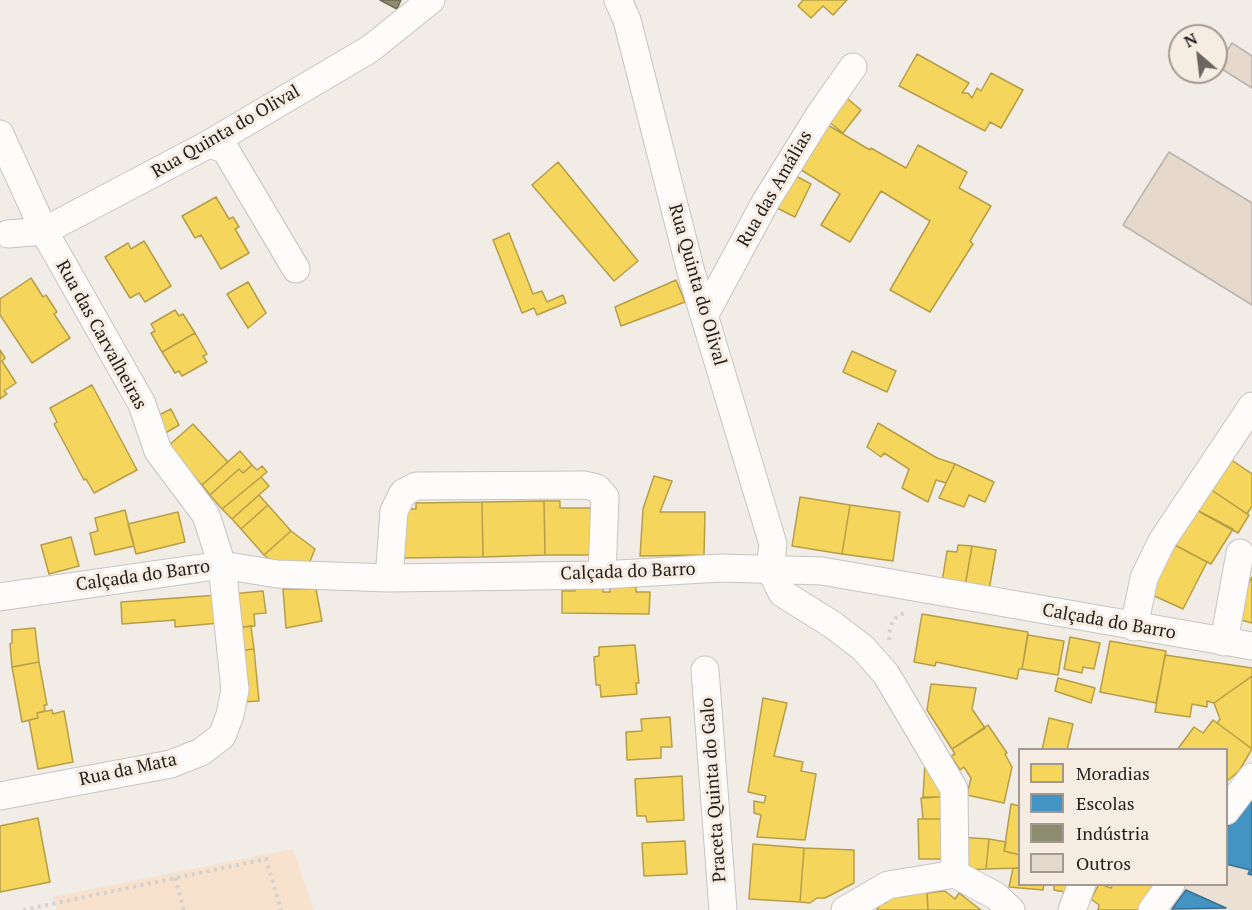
<!DOCTYPE html>
<meta charset="utf-8">
<style>
body{margin:0}
#map{position:relative;width:1252px;height:910px;overflow:hidden;background:#f2ece7;font-family:"PT Serif",serif}
canvas{display:block}
.legend{position:absolute;left:1018px;top:748px;width:210px;height:138px;box-sizing:border-box;background:#f7ece2;border:2px solid #a29a92;margin:0;padding:8px 10px;list-style:none;font-size:18px;color:#221e1b}
.legend li{display:flex;align-items:center;gap:12px;height:30px}
.legend b{width:30px;border:2px solid #a29a92}
.north{position:absolute;left:1168px;top:24px;width:60px;height:60px;box-sizing:border-box;background:#f7ece2;border:2px solid #a29a92;border-radius:50%;rotate:332deg;font-size:16px;font-weight:700;line-height:24px;text-align:center;color:#221e1b}
.north::after{content:'';display:block;margin:auto;width:21px;height:27px;background:#6b6662;clip-path:polygon(50% 0,100% 100%,50% 72%,0 100%)}
</style>
<div id="map">
<canvas width="1252" height="910"></canvas>
<ul class="legend">
<li><b style="height:16px;background:#f6d55c"></b>Moradias</li>
<li><b style="height:16px;background:#4393c3"></b>Escolas</li>
<li><b style="height:16px;background:#8c8c6e"></b>Indústria</li>
<li><b style="height:16px;background:#e6d9cc"></b>Outros</li>
</ul>
<div class="north">N</div>
</div>
<script>
const ctx = document.querySelector('canvas').getContext('2d');
ctx.lineJoin = 'round';
function paint(path, color) {
  ctx.fillStyle = color;
  ctx.fill(path, 'evenodd');
}
function strokePath(path, color, width, dash) {
  ctx.strokeStyle = color;
  ctx.lineWidth = width;
  ctx.lineCap = dash ? 'butt' : 'round';
  ctx.setLineDash(dash || []);
  ctx.stroke(path);
}
function label(font, color, halo, rows, align = 'center') {
  ctx.font = font + ' "PT Serif",serif';
  ctx.lineWidth = 6;
  ctx.setLineDash([]);
  ctx.textBaseline = 'middle';
  ctx.strokeStyle = halo;
  ctx.fillStyle = color;
  for (const [text, x, y, turn = 0] of rows) {
    ctx.save();
    ctx.translate(x, y);
    ctx.rotate((+turn || 0) * Math.PI / 180);
    ctx.textAlign = isNaN(turn) ? turn : align;
    if (halo) ctx.strokeText(text, 0, 0);
    ctx.fillText(text, 0, 0);
    ctx.restore();
  }
}
paint(new Path2D(`
 M1252,790V910H1168L1186,885L1226,884L1227,826Z`), '#ece0d5');
paint(new Path2D(`
 M293,849L314,910H57L53,897Z`), '#f8e2cd');
const homes = new Path2D(`
 M803,0H847L833,15L823,6L811,18L798,6Z
 M917,54L969,83L962,93H968L972,98L977,88L981,91L991,73L1023,90L1001,128L990,122L985,131L899,86Z
 M843,95L861,110L843,133L824,118Z
 M821,121L870,150L871,148L906,168L918,145L967,172L959,188L991,206L970,241L973,244L930,312L890,290L930,221L881,191L850,242L821,225L840,194L798,168Z
 M558,162L638,261L614,281L532,185Z
 M794,175L811,184L795,217L777,208Z
 M216,197L229,219L233,217L239,227L235,229L249,253L221,269L201,235L195,238L182,216Z
 M509,233L533,294L542,291L547,302L563,295L566,303L537,315L534,308L522,313L493,240Z
 M144,241L171,286L145,302L139,293L130,298L105,257L128,243L131,249Z
 M31,278L43,297L46,295L57,312L54,314L70,338L32,363L0,315V299Z
 M676,280L685,302L621,326L615,307Z
 M248,282L266,313L248,328L227,294Z
 M175,310L179,316L183,314L195,333L162,352L151,333L155,331L151,324Z
 M195,333L207,354L203,356L207,362L182,376L179,371L175,373L162,352Z
 M0,350L5,358L2,361L16,383L4,391L7,394L0,399Z
 M852,351L896,371L887,392L843,372Z
 M92,385L137,470L94,493L86,479L84,480L54,424L57,422L50,408Z
 M171,409L179,425L162,435L153,418Z
 M878,423L937,458L955,464L946,483L936,480L928,502L902,488L909,469L884,453L881,457L867,447Z
 M193,424L228,462L202,485L167,447Z
 M240,451L252,465L243,473L239,469L210,495L202,485Z
 M1227,457L1252,474V506L1247,514L1207,487Z
 M955,464L994,482L985,502L969,495L964,507L939,498Z
 M252,465L257,470L262,466L267,472L222,509L210,495L239,469L243,473Z
 M654,476L672,481L660,512H705L704,555L640,556L643,509Z
 M261,477L269,486L232,519L222,509Z
 M1207,487L1249,515L1238,533L1191,507Z
 M259,495L268,505L241,529L232,519Z
 M800,497L850,505L842,554L792,546Z
 M544,501L545,555L483,557L482,502Z
 M544,501H560V508H596L597,555H545Z
 M482,502L483,557L399,558L398,509H416V503Z
 M268,505L291,531L264,555L241,529Z
 M850,505L900,512L893,561L842,554Z
 M1191,507L1233,529L1211,564L1169,542Z
 M125,510L134,546L95,555L90,533L98,531L95,518Z
 M178,512L185,542L136,554L128,524Z
 M291,531L315,549L308,566L274,563L264,555Z
 M71,537L79,566L49,574L41,545Z
 M1169,542L1207,562L1183,609L1150,594Z
 M958,545L972,546L965,586L942,582L947,551L957,552Z
 M972,546L996,550L989,590L965,586Z
 M1242,576L1249,582L1252,577V623L1234,618Z
 M575,587H603V592H610V587H636V592H650L649,614L562,613V591H575Z
 M283,589H316L322,621L286,628Z
 M263,591L266,613L254,614L255,626L235,628L231,594Z
 M218,595L220,623L175,627V620L122,624L121,602Z
 M922,614L1028,632L1022,669H1019L1017,679L936,662L935,666L914,662Z
 M251,626L254,649L237,651L235,628Z
 M35,628L39,662L12,667L10,644L12,643V630Z
 M1028,635L1064,641L1058,675L1022,669Z
 M1070,637L1100,643L1094,669L1083,667L1082,673L1064,669Z
 M1110,641L1166,651L1156,703L1100,692Z
 M635,645L639,683H636L637,694L601,697L600,685H596L594,657L599,656V647Z
 M254,649L259,701L242,702L237,651Z
 M1165,655L1252,668V676L1214,703L1207,701V707L1192,704L1190,717L1155,712Z
 M39,662L47,705H44L45,711L37,713L38,718L22,722L12,667Z
 M1252,676V749L1217,723L1220,719L1214,703Z
 M1058,678L1095,688L1091,703L1055,691Z
 M931,684L976,688L972,709L985,728L952,749L927,710Z
 M763,698L787,703L774,756L803,762L801,771L816,774L805,840L757,837L761,815L754,813V801L764,803L766,796L748,792Z
 M52,710L53,714L64,711L73,762L38,769L29,720L38,718L37,713Z
 M670,717L672,747H661V758L627,760L626,732L642,731L641,719Z
 M1049,718L1073,724L1067,750H1042Z
 M1213,720L1252,749L1239,771L1226,782V750H1177L1194,727L1203,733Z
 M988,725L1007,753L1005,754L1012,767L1004,803L967,795L971,778L964,767L960,770L951,756L955,754L952,749Z
 M925,763L940,790L941,797H923Z
 M682,776L684,820L647,822L646,816H637L635,779Z
 M941,797L943,819H923L921,798Z
 M1011,804L1020,806V855L1004,851Z
 M38,818L50,882L0,892V826Z
 M918,819H943V859H919Z
 M958,837L989,839L986,869L964,870Z
 M989,839L1006,842L1004,851L1020,855V868L986,869Z
 M685,841L687,874L644,876L642,843Z
 M753,844L804,848L800,902L749,899Z
 M804,848L854,850V883L825,898H817L810,903L800,902Z
 M1013,868H1020V884H1044L1043,890L1009,887Z
 M1054,884H1078L1075,894L1054,890Z
 M1099,884L1111,888L1113,884H1151L1156,888L1140,910H1098L1099,905L1091,899Z
 M927,888L928,910H877L882,901L886,903L889,897Z
 M945,891L955,899L959,893L981,910H928L927,893Z`);
paint(homes, '#f6d55c');
strokePath(homes, '#b69e48', 1.5);
const schools = new Path2D(`
 M1252,790V875L1248,874L1250,870L1226,864V829Z
 M1186,890L1226,908L1172,909Z`);
paint(schools, '#4393c3');
strokePath(schools, '#397091', 1.5);
const industry = new Path2D(`
 M380,0H401L397,9Z`);
paint(industry, '#8c8c6e');
strokePath(industry, '#6c6b55', 1.5);
const building = new Path2D(`
 M1232,43L1252,56V88L1217,66Z
 M1169,152L1252,203V305L1123,225Z`);
paint(building, '#e6d9cc');
strokePath(building, '#b9b4b1', 1.5);
const minor = new Path2D(`
 M618,0L627,20L691,272L773,544L770,569L782,593L833,625L863,648L886,674L954,789L955,874L996,896L1011,910
 M0,134L44,231L209,144L370,49L431,0
 M209,144L225,149L296,269
 M704,316L766,201L820,114L853,67
 M389,578L394,511L403,493L416,486L585,485L597,488L605,497L602,575
 M0,597L222,565L277,574L389,578L602,575L721,568L822,571L1252,646
 M1134,627L1144,578L1162,541L1252,406
 M1224,642L1240,553
 M705,670L723,910
 M0,796L171,764L201,752L222,736L230,715L235,690L222,565L206,515L158,451L142,404L44,231L8,234
 M1226,811L1252,777
 M845,910L888,885L955,874
 M1072,910L1082,884
 M1152,910L1171,884`);
strokePath(minor, '#c7c3bf', 29);
strokePath(new Path2D(`
 M889,640C890,624 891,618 907,612
 M175,878L184,910
 M23,910L266,859L281,910`), '#d3d2d1', 4, [3, 4.5]);
strokePath(minor, '#fdfcfb', 27);
label('18px', '#221e1b', '#f7ece2', [
 ["Rua Quinta do Olival",226,132,-30],
 ["Rua das Amálias",775,189,-60],
 ["Rua Quinta do Olival",697,285,74],
 ["Rua das Carvalheiras",101,335,61],
 ["Calçada do Barro",628,572,-2],
 ["Calçada do Barro",143,576,-8],
 ["Calçada do Barro",1109,622,10],
 ["Rua da Mata",128,770,-12],
 ["Praceta Quinta do Galo",714,790,-94]
]);
</script>
